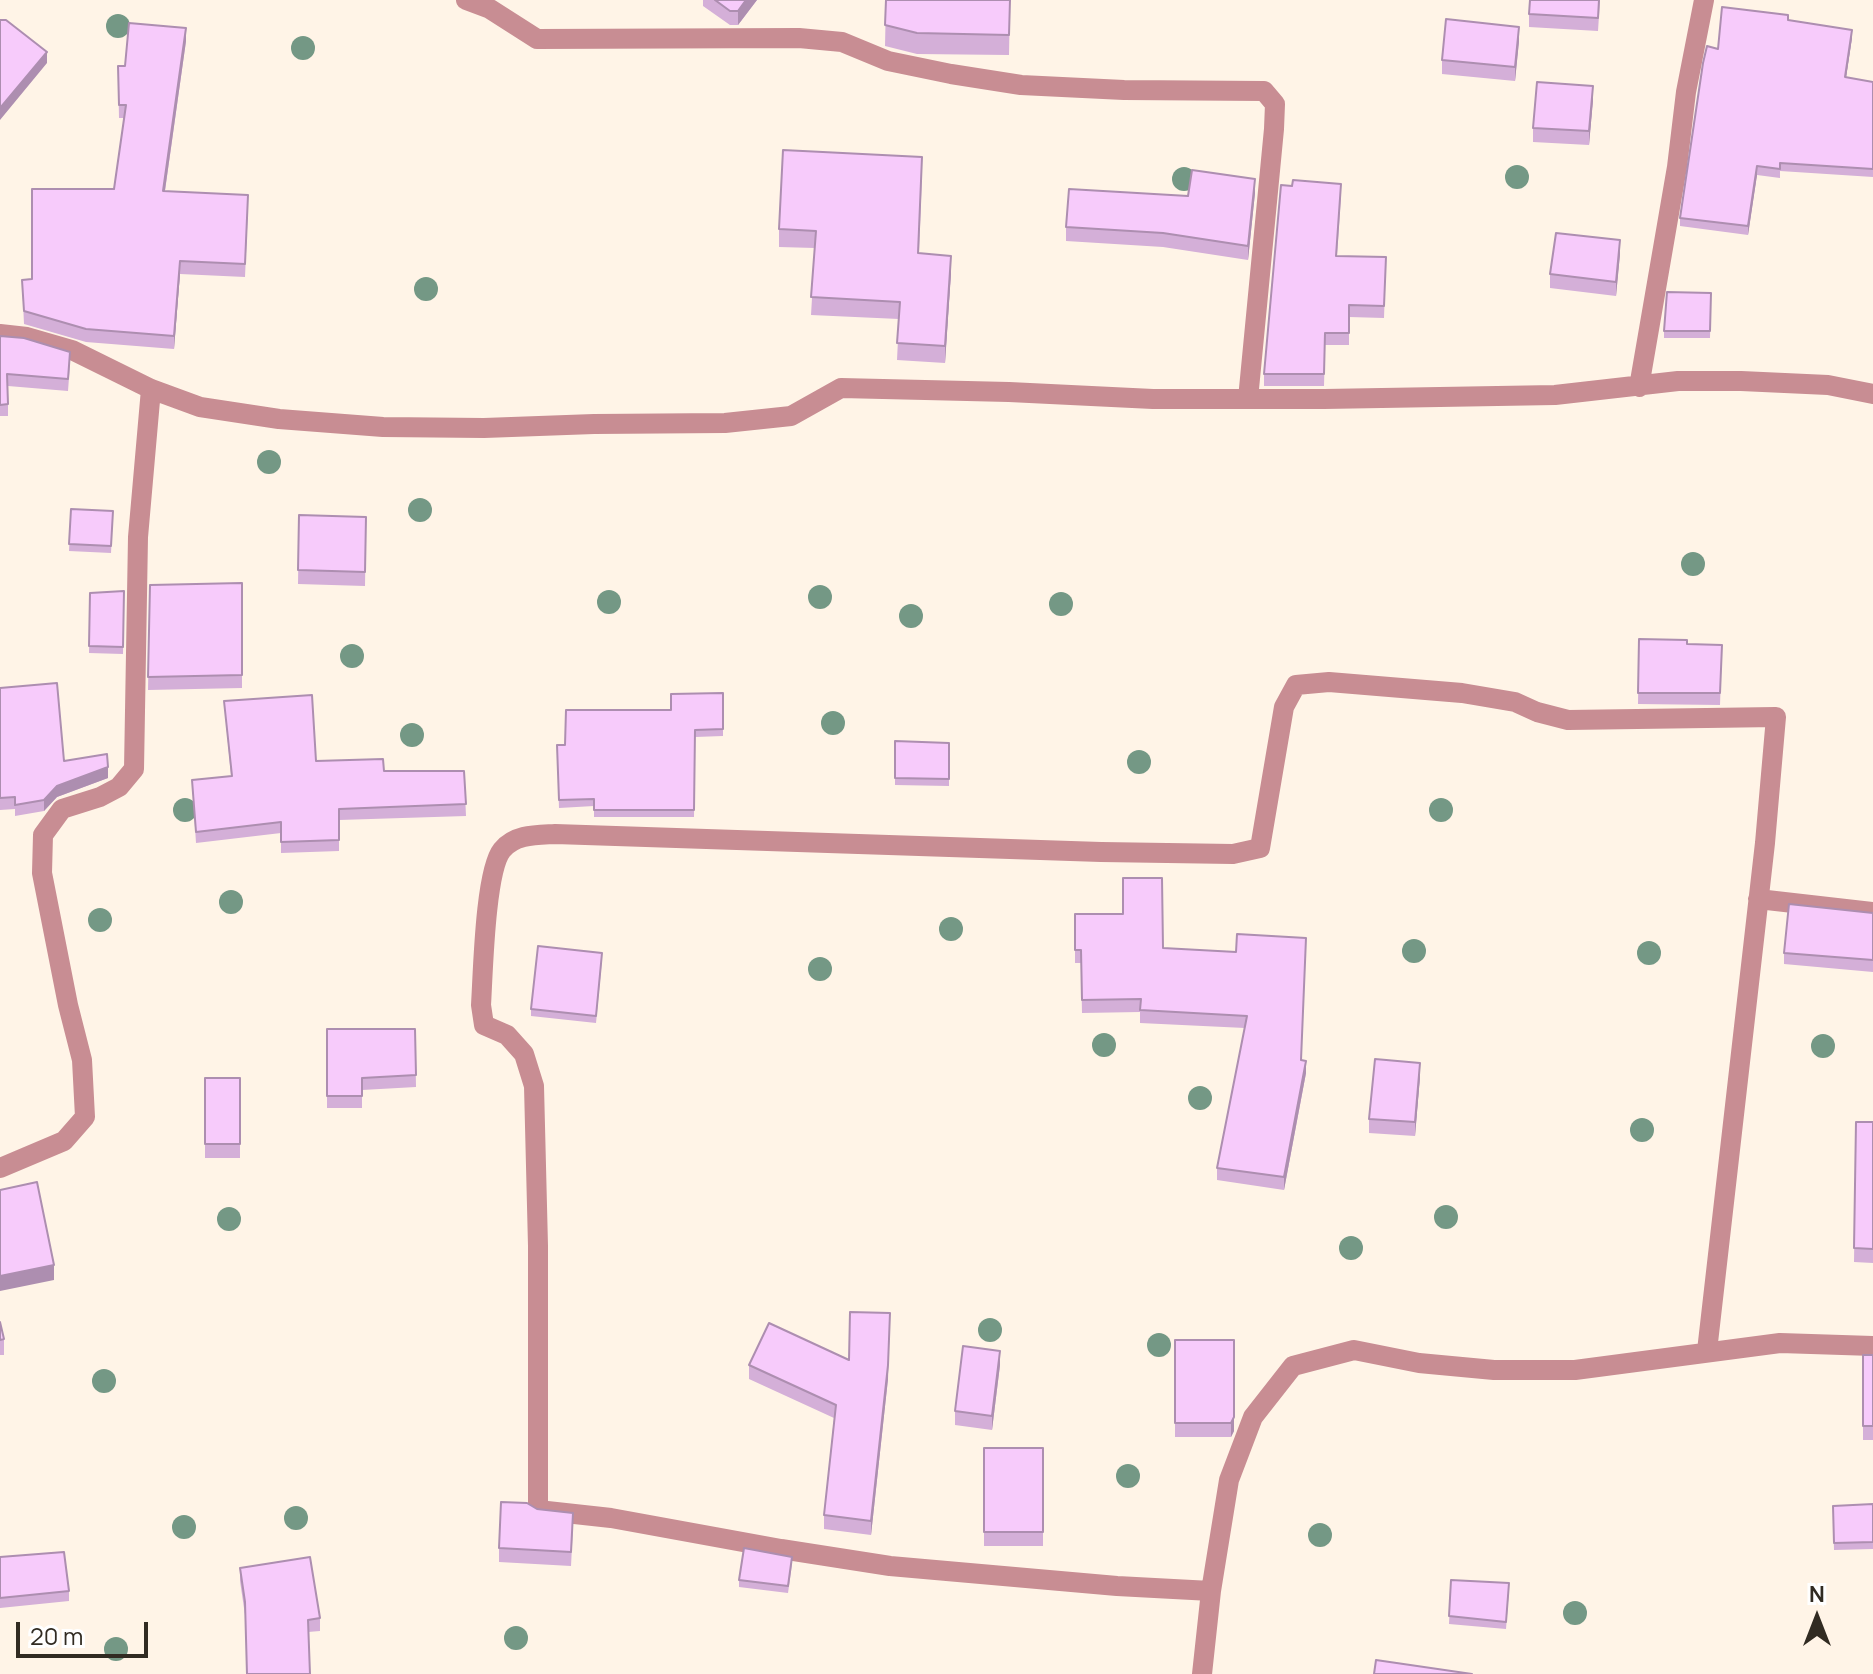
<!DOCTYPE html>
<style>
body{margin:0}
#map{position:relative;width:1873px;height:1674px;overflow:hidden;background:#fff4e7;font-family:Manrope,sans-serif}
canvas{display:block}
.north{position:absolute;left:1777px;top:1578px;width:80px;height:80px;-webkit-text-stroke:6px #fff;paint-order:stroke;rotate:0deg;font-size:22px;font-weight:700;line-height:32px;text-align:center;color:#312b22}
.north::after{content:'';display:block;margin:auto;width:28px;height:36px;background:#312b22;clip-path:polygon(50% 0,100% 100%,50% 72%,0 100%)}
.scale{position:absolute;left:16px;top:1622px;width:132px;height:36px;box-sizing:border-box;border:4px solid #312b22;border-top:0;padding-left:10px;font-size:24px;line-height:28px;white-space:nowrap;color:#312b22;-webkit-text-stroke:6px #fff;paint-order:stroke}
</style>
<div id="map">
<canvas width="1873" height="1674"></canvas>
<div class="north">N</div>
<div class="scale">20 m</div>
</div>
<script>
const ctx = document.querySelector('canvas').getContext('2d');
ctx.lineJoin = 'round';
function strokePath(path, color, width, dash) {
  ctx.strokeStyle = color;
  ctx.lineWidth = width;
  ctx.lineCap = dash ? 'butt' : 'round';
  ctx.setLineDash(dash || []);
  ctx.stroke(path);
}
function paint(path, color) {
  ctx.fillStyle = color;
  ctx.fill(path, 'evenodd');
}
strokePath(new Path2D(`
 M466,0L490,9L537,39L799,38L842,42L888,61L951,74L1021,85L1124,90L1264,91L1275,104L1274,129L1248,399
 M0,334L27,337L72,350L151,389L200,407L279,419L383,427L484,428L594,424L725,423L791,416L841,388L1009,392L1153,399H1324L1555,395L1678,381H1741L1828,385L1873,394
 M1639,387L1677,167L1686,92L1704,0
 M1758,899L1873,912
 M0,1168L64,1141L85,1117L82,1060L68,1005L42,873L43,835L62,809L100,797L119,787L134,769L138,537L151,389
 M1211,1591L1117,1586L890,1566L781,1549L611,1518L538,1510V1246L534,1086L524,1054L507,1035L484,1025L481,1005C483,974 485,871 502,850C515,834 537,835 555,834L1101,852L1233,854L1260,848L1284,707L1296,685L1329,682L1462,693L1515,702L1537,712L1568,720L1776,717L1765,843L1707,1351
 M1202,1674L1211,1591L1229,1480L1253,1417L1293,1366L1354,1350L1419,1363L1494,1370H1575L1780,1343L1873,1346`), '#c88d93', 20);
ctx.fillStyle = '#749885';
for (const [x, y] of [
 [118,26],
 [303,48],
 [1517,177],
 [1184,179],
 [426,289],
 [269,462],
 [420,510],
 [1693,564],
 [820,597],
 [609,602],
 [1061,604],
 [911,616],
 [352,656],
 [833,723],
 [412,735],
 [1139,762],
 [185,810],
 [1441,810],
 [231,902],
 [100,920],
 [951,929],
 [1414,951],
 [1649,953],
 [820,969],
 [1104,1045],
 [1823,1046],
 [1200,1098],
 [1642,1130],
 [1446,1217],
 [229,1219],
 [1351,1248],
 [990,1330],
 [1159,1345],
 [104,1381],
 [1128,1476],
 [296,1518],
 [184,1527],
 [1320,1535],
 [1575,1613],
 [516,1638],
 [116,1649]
]) {
  ctx.beginPath();
  ctx.arc(x, y, 12, 0, 2 * Math.PI);
  ctx.fill();
}
paint(new Path2D(`
 M703,0H757L738,25H730L703,6Z
 M886,0H1010L1009,55L917,54L885,46Z
 M1600,0L1598,31L1529,27V14Z
 M1788,20L1852,38L1846,77L1873,82V177L1780,171V178L1757,175L1748,235L1680,226V218L1718,49Z
 M186,41L165,191L248,208L245,277L180,274L174,349L86,342L24,324L22,280L32,279L114,189L124,118H119L118,66H125Z
 M1519,41L1515,81L1442,74V60Z
 M1593,100L1589,145L1533,142V128Z
 M922,174L919,253L951,273L945,363L897,360L899,319L811,315L815,248L779,247V229Z
 M1255,193L1248,260L1163,247L1066,241V227L1188,196Z
 M1341,196L1337,256L1386,257L1384,318L1349,317V345H1325L1324,386H1264V374Z
 M1620,254L1616,296L1550,288V274Z
 M1711,293L1710,338H1664V331Z
 M0,336L70,364L68,391L8,386V416H0Z
 M71,509L113,511L111,553L69,551Z
 M299,515L366,517L365,586L298,584Z
 M242,583V688L148,690L150,585Z
 M124,591L123,654L89,653L90,593Z
 M1639,639L1687,644L1722,645L1720,705L1638,704Z
 M0,688L64,761L108,778L57,797L44,811L15,816V809L0,810Z
 M723,693V736L695,737L694,817H594V806L559,808L557,745H565Z
 M224,701L316,761L384,771H464L466,816L339,820V851L281,853V833L196,843L192,780L231,776Z
 M895,741L949,743V786L895,785Z
 M1872,913H1873V972L1784,964V953Z
 M1075,914L1163,948L1301,1060L1306,1073L1284,1190L1217,1180V1168L1245,1028L1140,1023V1012L1082,1013L1081,963H1075Z
 M602,960L596,1023L531,1016V1009Z
 M327,1029H415L416,1087L362,1090V1108H327Z
 M1420,1077L1415,1136L1369,1133V1119Z
 M205,1078H240V1158H205Z
 M1856,1122H1873V1263L1854,1262Z
 M0,1322L4,1339V1355H0Z
 M1175,1340H1234V1431L1231,1437H1175Z
 M1863,1355H1873V1440H1863Z
 M749,1365L888,1379L871,1535L824,1529V1515L834,1418L749,1379Z
 M1000,1365L992,1430L955,1425V1411Z
 M984,1448H1043V1546H984Z
 M1873,1504V1549L1834,1550L1833,1506Z
 M537,1509L573,1527L571,1566L499,1562V1548Z
 M0,1557L69,1591V1601L0,1608Z
 M792,1564L788,1593L739,1587V1580Z
 M240,1568L320,1618V1631L308,1632L245,1615L240,1581Z
 M1451,1580L1509,1590L1506,1629L1449,1624Z`), '#d4afd8');
paint(new Path2D(`
 M746,0H757L738,25V11Z
 M1519,27V41L1515,81V67Z
 M186,28V41L163,204V191Z
 M1852,30V38L1845,85V77Z
 M47,52V63L0,120V108Z
 M1593,86V100L1589,145V131Z
 M1757,166V175L1748,235V226Z
 M1255,179V193L1248,260V246Z
 M1620,240V254L1616,296V282Z
 M951,256V273L945,363V346Z
 M180,261V274L174,349V336Z
 M108,767V778L57,797L44,811V800L57,786Z
 M1306,1061V1073L1284,1190V1177Z
 M1420,1063V1077L1415,1136V1122Z
 M54,1265V1280L0,1291V1276Z
 M890,1313L888,1379L871,1535V1521Z
 M1000,1351V1365L992,1430V1416Z
 M1234,1417V1431L1231,1437V1423Z`), '#ad8eb0');
const building = new Path2D(`
 M715,0H746L738,11H730Z
 M886,0H1010L1009,35L917,33L885,25Z
 M1530,0H1599L1598,18L1529,14Z
 M1722,7L1788,15V20L1852,30L1845,77L1873,82V169L1780,163V169L1757,166L1748,226L1680,218L1703,63L1707,46L1718,49Z
 M1446,19L1519,27L1515,67L1442,60Z
 M0,20H6L47,52L0,108Z
 M129,23L186,28L163,191L248,195L245,264L180,261L174,336L86,329L24,311L22,280L32,279V189H114L126,105H119L118,66H125Z
 M1537,82L1593,86L1589,131L1533,128Z
 M783,150L922,157L918,253L951,256L945,346L897,343L900,302L811,297L816,231L779,229Z
 M1192,170L1255,179L1248,246L1163,233L1066,227L1069,189L1188,196Z
 M1293,180L1341,184L1336,256L1386,257L1384,306L1349,305V333H1325L1324,374H1264L1281,185L1292,186Z
 M1556,233L1620,240L1616,282L1550,274Z
 M1667,292L1711,293L1710,331H1664Z
 M0,336L24,338L70,352L68,379L7,374L8,404L0,405Z
 M71,509L113,511L111,546L69,544Z
 M299,515L366,517L365,572L298,570Z
 M242,583V675L148,677L150,585Z
 M124,591L123,647L89,646L90,593Z
 M1639,639L1687,640V644L1722,645L1720,693H1638Z
 M57,683L64,761L107,754L108,767L57,786L44,800L15,805V797L0,798V688Z
 M723,693V729L695,730L694,810H594V799L559,800L557,745H565L566,710H671V694Z
 M312,695L316,761L383,759L384,771H464L466,804L339,809V840L281,842V822L196,832L192,780L232,776L224,701Z
 M895,741L949,743V779L895,778Z
 M1123,878H1162L1163,948L1236,952L1237,934L1306,938L1301,1060L1306,1061L1284,1177L1217,1168L1247,1016L1140,1010L1141,999L1082,1000L1081,950H1075V914H1123Z
 M1789,904L1873,913V960L1784,953Z
 M538,946L602,953L596,1016L531,1009Z
 M327,1029H415L416,1075L362,1078V1096H327Z
 M1375,1059L1420,1063L1415,1122L1369,1119Z
 M205,1078H240V1144H205Z
 M1856,1122H1873V1249L1854,1248Z
 M37,1182L54,1265L0,1276V1190Z
 M850,1312L890,1313L888,1365L871,1521L824,1515L836,1405L749,1365L769,1323L849,1360Z
 M0,1322L4,1339L0,1340Z
 M1175,1340H1234V1417L1231,1423H1175Z
 M963,1346L1000,1351L992,1416L955,1411Z
 M1863,1355H1873V1426H1863Z
 M984,1448H1043V1532H984Z
 M501,1502L527,1503L537,1509L573,1513L571,1552L499,1548Z
 M1873,1504V1542L1834,1543L1833,1506Z
 M744,1548L792,1557L788,1586L739,1580Z
 M64,1552L69,1591L0,1598V1557Z
 M310,1557L320,1618L308,1620L310,1674H247L245,1602L240,1568Z
 M1451,1580L1509,1583L1506,1622L1449,1616Z
 M1376,1660L1472,1674H1374Z`);
paint(building, '#f7cbfb');
strokePath(building, '#ad8eb0', 2);
</script>
